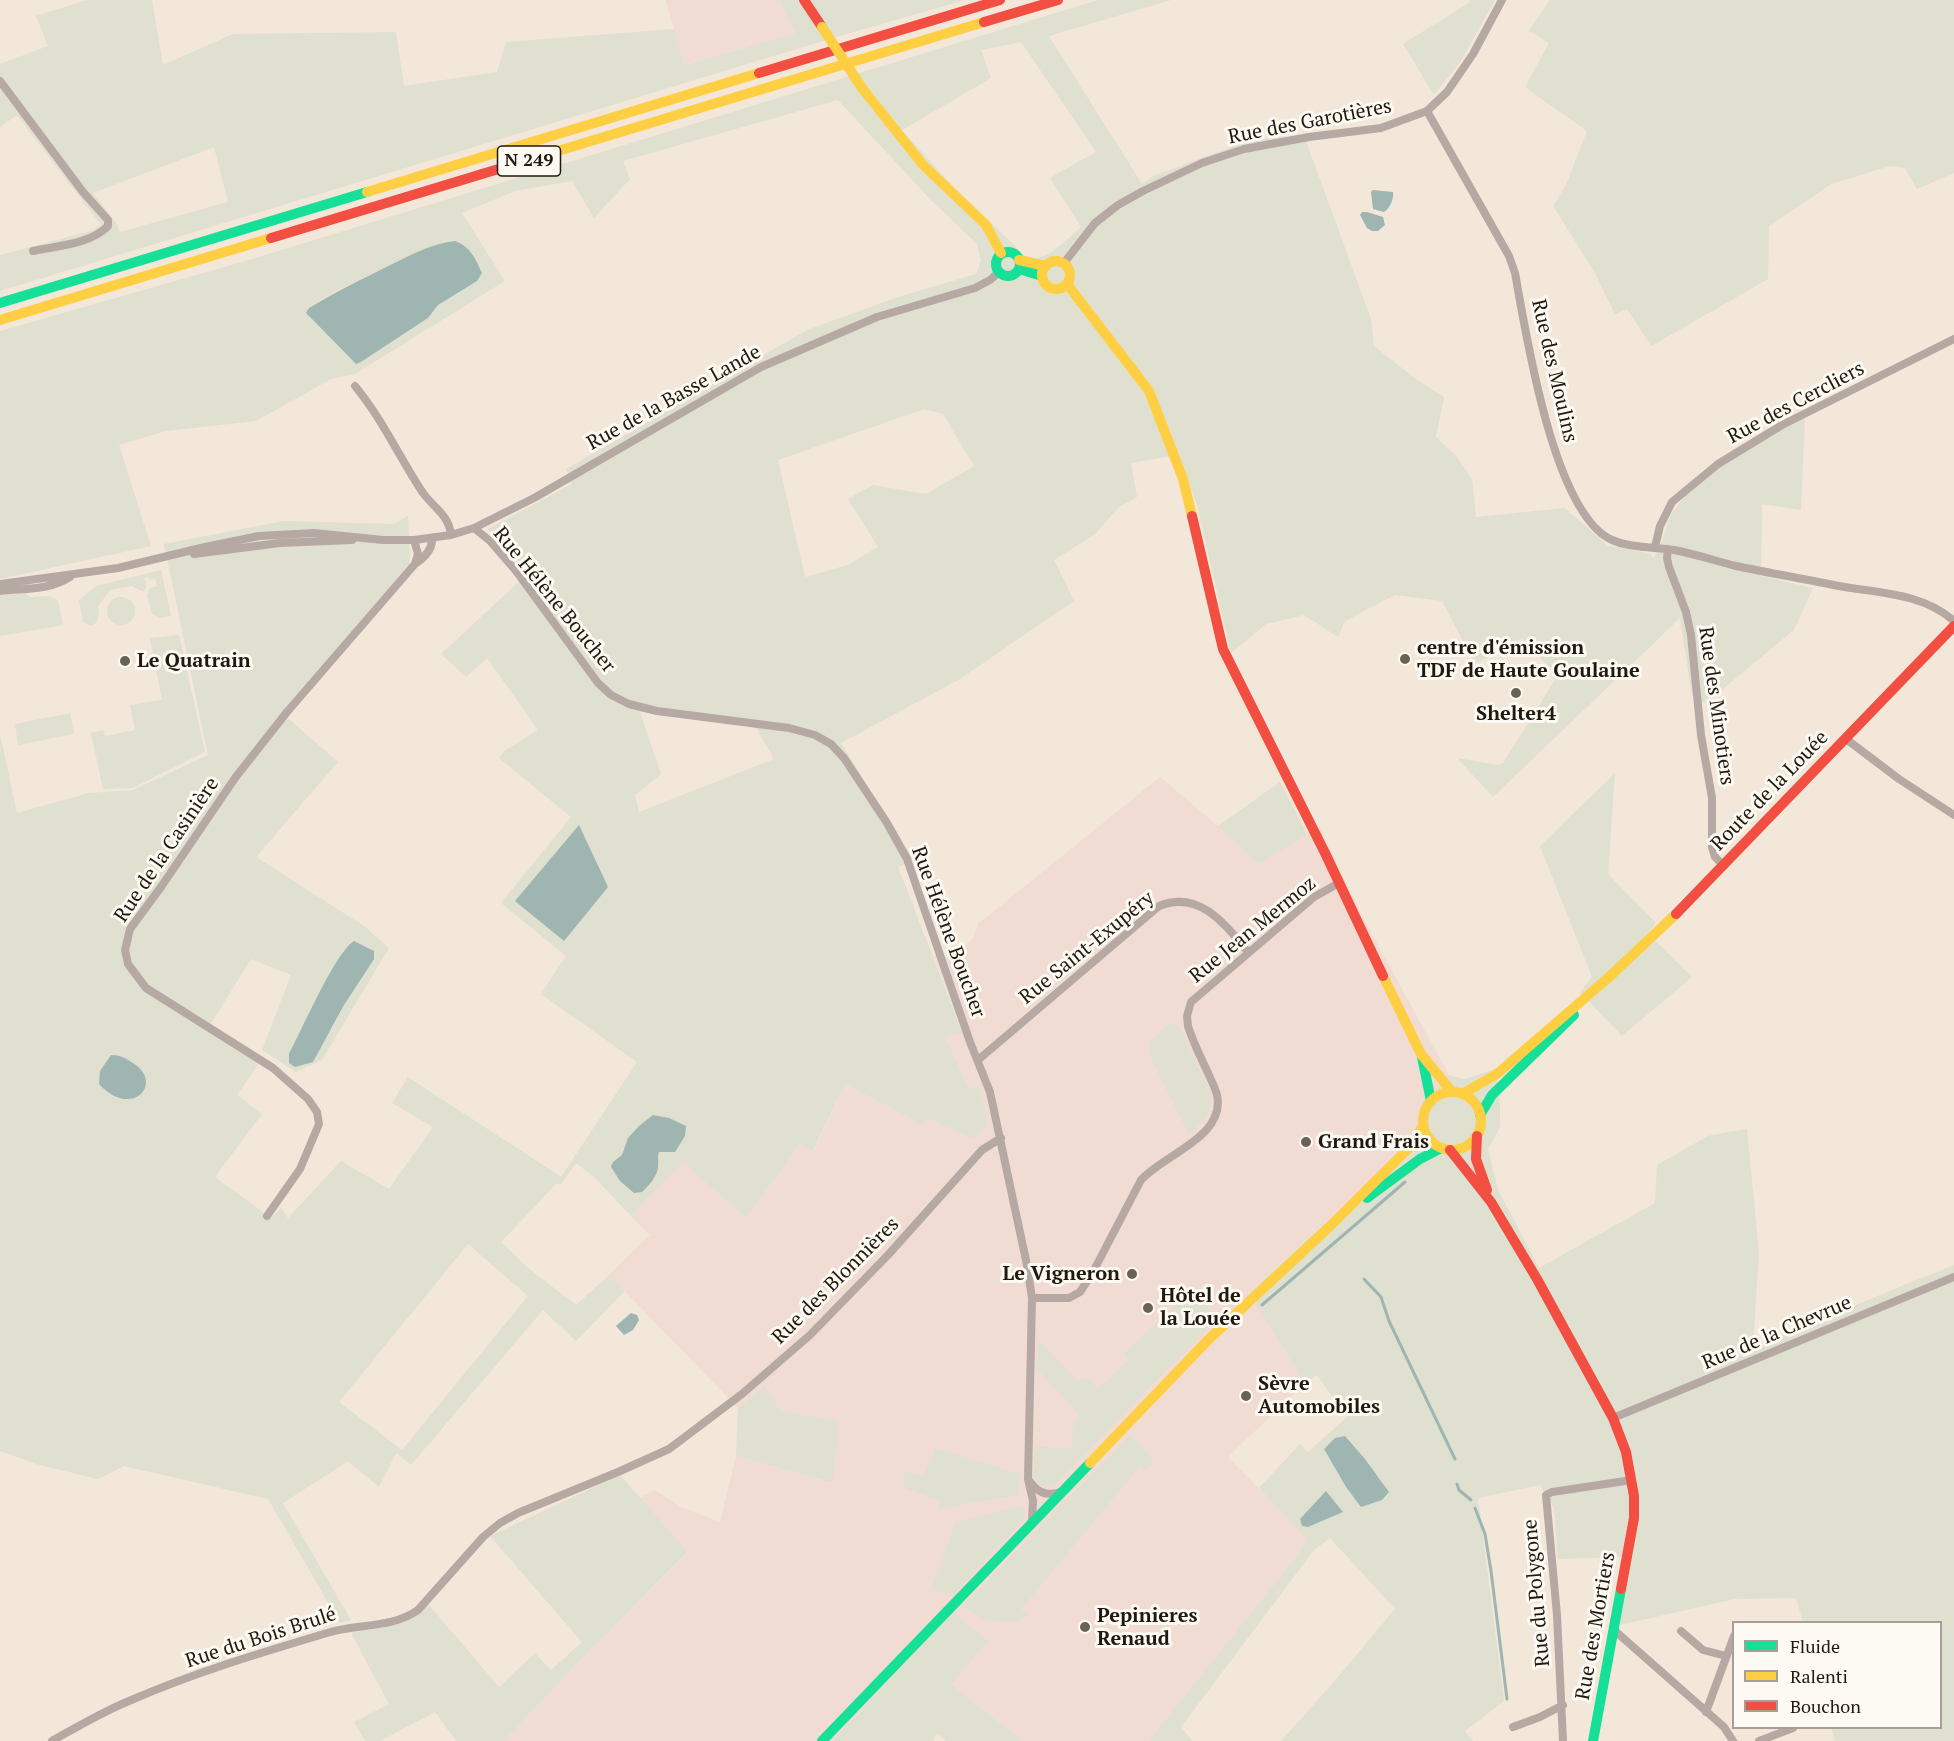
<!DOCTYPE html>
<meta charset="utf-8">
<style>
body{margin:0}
#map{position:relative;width:1954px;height:1741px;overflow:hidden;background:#f2e7d8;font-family:"PT Serif",serif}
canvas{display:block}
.legend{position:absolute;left:1732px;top:1621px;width:210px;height:108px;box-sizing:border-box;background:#fdf9f3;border:2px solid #a59f98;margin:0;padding:8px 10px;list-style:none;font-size:18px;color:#20190f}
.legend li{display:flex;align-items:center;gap:12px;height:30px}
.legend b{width:30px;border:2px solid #a59f98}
</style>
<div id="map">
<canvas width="1954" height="1741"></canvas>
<ul class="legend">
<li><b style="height:8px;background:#16e098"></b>Fluide</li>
<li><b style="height:8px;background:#ffcf43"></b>Ralenti</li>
<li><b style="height:8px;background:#f24e42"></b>Bouchon</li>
</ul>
</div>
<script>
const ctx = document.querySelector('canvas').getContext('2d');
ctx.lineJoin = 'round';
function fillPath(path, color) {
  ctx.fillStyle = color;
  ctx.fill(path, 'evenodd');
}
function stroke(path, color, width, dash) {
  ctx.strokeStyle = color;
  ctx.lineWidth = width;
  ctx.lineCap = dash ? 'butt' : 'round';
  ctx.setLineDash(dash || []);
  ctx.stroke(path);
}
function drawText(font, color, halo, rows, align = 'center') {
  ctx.font = font + ' "PT Serif",serif';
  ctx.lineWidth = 6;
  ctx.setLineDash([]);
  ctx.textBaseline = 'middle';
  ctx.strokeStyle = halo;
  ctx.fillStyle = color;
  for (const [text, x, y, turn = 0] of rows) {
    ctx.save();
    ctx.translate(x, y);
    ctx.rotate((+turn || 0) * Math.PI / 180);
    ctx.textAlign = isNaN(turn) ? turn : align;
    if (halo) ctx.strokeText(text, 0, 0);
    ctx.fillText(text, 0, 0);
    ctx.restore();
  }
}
const commercial = new Path2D(`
 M 666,0 L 779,0 L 795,33 L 683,65 Z
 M 1160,777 L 1218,826 L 1258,864 L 1320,828 L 1360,912 L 1449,1075 L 1422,1105 L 1415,1140 L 1249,1292 L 1305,1383 L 1228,1457 L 1307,1538 L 1300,1552 L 1148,1741 L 1023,1741 L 957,1689 L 952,1682 L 953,1614 L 832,1741 L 504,1741 L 591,1649 L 688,1553 L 640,1498 L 655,1490 L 681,1507 L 720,1522 L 736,1456 L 832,1483 L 839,1421 L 781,1411 L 764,1385 L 738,1408 L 609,1275 L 650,1235 L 631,1216 L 683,1161 L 746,1218 L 800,1144 L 814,1151 L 845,1084 L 923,1125 L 927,1118 L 969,1089 L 945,1037 L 962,1031 L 934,956 L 941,954 L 948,960 L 974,938 L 978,924 Z`);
const green = new Path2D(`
 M 87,0 L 152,0 L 163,65 L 233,34 L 396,32 L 404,86 L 497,72 L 506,42 L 674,29 L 684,65 L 795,33 L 779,0 L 965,0 L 836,37 L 0,291 L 0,255 L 91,231 L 101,225 L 17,115 L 0,127 L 0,64 L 48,46 L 36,16 ZM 214,147 L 228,202 L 120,232 L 116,223 L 93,193 Z
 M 1098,0 L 1171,0 L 1049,36 L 1142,184 L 1153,176 L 1250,140 L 1307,135 L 1307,144 L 1371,319 L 1374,346 L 1417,380 L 1444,397 L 1436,437 L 1457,457 L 1472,479 L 1476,517 L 1565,508 L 1608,546 L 1648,553 L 1654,558 L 1662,542 L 1670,516 L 1688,492 L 1729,460 L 1805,416 L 1801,510 L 1762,504 L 1761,576 L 1813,588 L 1794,630 L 1706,703 L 1692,695 L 1680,618 L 1493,797 L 1457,758 L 1498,765 L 1503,763 L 1555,680 L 1554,673 L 1522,638 L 1475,664 L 1442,601 L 1395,595 L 1345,621 L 1338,637 L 1304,615 L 1266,624 L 1231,653 L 1197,505 L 1178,455 L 1131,463 L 1137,497 L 1119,507 L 1095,534 L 1054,560 L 1074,601 L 960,679 L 841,743 L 914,860 L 898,867 L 962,1032 L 945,1037 L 969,1089 L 979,1086 L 988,1125 L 974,1139 L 927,1118 L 923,1125 L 845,1084 L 813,1151 L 800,1144 L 746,1218 L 683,1162 L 631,1216 L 594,1177 L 576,1163 L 561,1184 L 556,1184 L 501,1242 L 528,1268 L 576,1305 L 609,1275 L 625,1291 L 576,1341 L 543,1310 L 411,1465 L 396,1453 L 379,1487 L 348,1461 L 283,1503 L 351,1620 L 340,1623 L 268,1499 L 124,1466 L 98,1479 L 36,1464 L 0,1451 L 0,734 L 17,813 L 89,793 L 133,790 L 208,755 L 164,544 L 284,521 L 394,524 L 408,516 L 410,564 L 282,713 L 338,762 L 256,857 L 364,926 L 389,948 L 322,1060 L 296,1072 L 262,1050 L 291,975 L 251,959 L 207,1030 L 259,1063 L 237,1095 L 262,1114 L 215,1177 L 271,1218 L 281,1208 L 288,1218 L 341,1161 L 389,1189 L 433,1127 L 392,1103 L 408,1077 L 561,1177 L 637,1062 L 541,994 L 566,956 L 501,903 L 571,817 L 499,758 L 504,751 L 538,730 L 487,658 L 466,677 L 441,654 L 525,576 L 488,529 L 572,484 L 566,469 L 807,330 L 898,297 L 976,274 L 981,261 L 977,244 L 929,198 L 838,100 L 623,161 L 630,179 L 594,218 L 572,181 L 515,191 L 462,213 L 505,281 L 355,374 L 331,379 L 256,421 L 166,431 L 119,445 L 151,546 L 0,579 L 0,331 L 249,260 ZM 1021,42 L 1096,152 L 1050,178 L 1081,227 C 1066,240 1048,262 1027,258 L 944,177 L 902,130 L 991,78 L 981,50 ZM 408,256 L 453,295 L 438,305 L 428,318 L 368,358 L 356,364 L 309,317 L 308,308 L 338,290 ZM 924,409 L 943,414 L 974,466 L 926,494 L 873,485 L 848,499 L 878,547 L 848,565 L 805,577 L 778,460 ZM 640,712 L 755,726 L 774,759 L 639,812 L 635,795 L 661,774 ZM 348,944 L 344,1005 L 331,1031 L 289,1054 L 335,965 ZM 468,1244 L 528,1296 L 402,1450 L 339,1402 Z
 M 1469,0 L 1495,0 L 1461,61 L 1434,95 L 1403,44 L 1470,2 Z
 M 1550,0 L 1954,0 L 1954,173 L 1917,189 L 1905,168 L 1890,166 L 1831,184 L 1769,226 L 1768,279 L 1651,346 L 1627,309 L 1615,314 L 1595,273 L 1553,206 L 1566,185 L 1587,131 L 1525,87 L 1549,43 L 1529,31 Z
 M 161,570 L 171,616 L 159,618 L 152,614 L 147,595 L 150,588 L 157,586 L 155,579 L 150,580 L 149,577 L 144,578 L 147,586 L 143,592 L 132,586 L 110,590 L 98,606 L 99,615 L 97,622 L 91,626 L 83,622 L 79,600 L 96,586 Z
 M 25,593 L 30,597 L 49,596 L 58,600 L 63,625 L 0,636 L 0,595 Z
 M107 611a14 14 0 1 1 28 0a14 14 0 1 1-28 0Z
 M 179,635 L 205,752 L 133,788 L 103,789 L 91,733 L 103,730 L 105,736 L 135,730 L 130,705 L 162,700 L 150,638 Z
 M 70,713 L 74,734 L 18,745 L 15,724 Z
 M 1615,773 L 1608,874 L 1656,923 L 1648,933 L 1692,977 L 1622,1036 L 1580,992 L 1592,977 L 1540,846 Z
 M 1280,782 L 1308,835 L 1258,864 L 1218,826 Z
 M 1170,1023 L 1178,1024 L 1211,1094 C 1212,1113 1204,1124 1188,1133 L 1153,1063 L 1149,1042 Z
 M 1496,1069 L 1500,1105 L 1500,1127 L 1488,1149 L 1498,1190 L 1539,1268 L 1655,1203 L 1657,1165 L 1708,1136 L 1747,1129 L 1759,1253 L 1753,1346 C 1821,1321 1887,1291 1954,1265 L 1954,1741 L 1835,1741 L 1831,1728 L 1940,1728 L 1940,1622 L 1803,1622 L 1796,1598 L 1735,1599 L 1611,1627 L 1622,1557 L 1558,1559 L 1554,1508 L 1540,1485 L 1478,1498 L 1504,1701 L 1465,1731 L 1473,1741 L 1281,1741 L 1338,1677 L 1395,1609 L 1330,1538 L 1314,1550 L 1181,1727 L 1192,1741 L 1148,1741 L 1300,1552 L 1307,1539 L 1259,1488 L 1300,1444 L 1308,1452 L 1347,1417 L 1317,1375 L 1305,1383 L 1249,1293 L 1415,1140 L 1422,1105 L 1449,1075 L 1465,1079 ZM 1345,1436 L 1365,1459 L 1389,1492 L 1382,1500 L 1361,1506 L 1346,1487 L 1324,1449 Z
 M 1196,1285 L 1216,1319 L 1052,1488 L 1041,1485 L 1033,1476 L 1035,1447 L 1072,1448 L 1073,1421 L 1080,1415 L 1037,1369 L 1039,1341 L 1079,1382 L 1085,1377 L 1098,1389 L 1129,1359 L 1124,1354 Z
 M 764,1385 L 781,1411 L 839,1421 L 833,1483 L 736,1456 L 738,1408 Z
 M 1130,1435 L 1149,1454 L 1153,1462 L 1146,1471 L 1139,1467 L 1021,1609 L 1028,1616 C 1008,1628 980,1621 963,1606 Z
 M 935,1448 L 1020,1474 L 1017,1495 L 939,1509 L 940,1501 L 905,1488 L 904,1480 L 905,1471 L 924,1476 Z
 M 620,1475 L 688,1552 L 591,1649 L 504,1741 L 456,1741 L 435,1712 L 380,1741 L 365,1741 L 354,1722 L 389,1704 L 351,1633 C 379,1628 408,1627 429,1605 L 499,1687 L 535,1653 L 551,1670 L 582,1642 L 490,1536 Z
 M 1020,1506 L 1027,1511 L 1022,1521 L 952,1595 L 932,1589 L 955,1523 Z
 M 953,1613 L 988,1641 L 952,1683 L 957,1689 L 1023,1741 L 947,1741 L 937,1733 L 933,1741 L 832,1741 Z`);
const water = new Path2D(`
 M 1373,190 L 1393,192 C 1394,199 1390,208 1384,212 L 1373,209 L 1371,192 Z
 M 1362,212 L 1367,212 L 1383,217 L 1385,225 L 1378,231 L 1372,231 L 1367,228 L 1360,215 Z
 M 455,241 C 471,247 475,258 482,273 L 477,281 L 438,305 L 428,318 L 361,362 L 356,364 L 306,313 L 309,308 C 335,292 362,279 390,265 C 411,255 433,243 455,241 Z
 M 579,825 L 608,887 L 564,941 L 515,901 Z
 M 354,941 L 374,951 L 374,959 L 344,1005 L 313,1062 L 295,1067 L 289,1063 L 289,1054 C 301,1032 336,951 354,941 Z
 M 111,1055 C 121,1055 125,1058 133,1063 C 165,1083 132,1120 99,1084 L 100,1071 Z
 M 653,1115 L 669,1118 L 686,1126 L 685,1136 L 675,1152 L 659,1152 C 657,1157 659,1161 658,1167 C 658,1175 648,1187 642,1192 L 634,1193 L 620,1181 L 611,1167 L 613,1162 L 622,1155 L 628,1138 L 639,1126 Z
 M 631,1313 L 637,1315 L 639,1320 L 633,1330 L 624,1335 L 616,1326 Z
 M 1345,1436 L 1365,1459 L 1389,1492 L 1382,1500 L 1361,1507 L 1346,1487 L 1324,1449 L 1335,1438 Z
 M 1326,1491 L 1343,1512 L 1308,1527 L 1302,1526 L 1300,1519 Z`);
const stream = new Path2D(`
 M 1364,1279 L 1381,1297 L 1389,1321 L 1455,1459
 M 1262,1305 L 1405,1182
 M 1457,1484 L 1459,1490 L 1471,1500
 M 1475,1508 L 1485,1534 L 1491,1571 L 1507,1699`);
const street = new Path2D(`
 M 0,81 L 83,192 L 108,220 L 108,226 C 91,244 57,246 33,251
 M 1427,111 L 1509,256 L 1515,273 C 1526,333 1553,513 1612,540 C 1630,548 1655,547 1674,550 C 1695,554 1716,561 1736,566 C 1770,573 1804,579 1839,586 C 1878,593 1923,593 1954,621
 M 1064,263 L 1095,223 L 1118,205 L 1143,191 L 1202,163 L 1244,149 L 1309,137 L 1381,128 L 1427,111 L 1447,92 L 1473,54 L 1502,0
 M 355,386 C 383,420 399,457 423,493 C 434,508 449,515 451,535
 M 474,528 L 490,541 L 516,571 L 598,683 L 611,695 L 629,704 L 657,711 L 789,728 L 815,735 L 831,744 L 844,758 L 887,823 L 907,859 L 970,1042 L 990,1092 L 1027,1265 L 1032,1298 L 1028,1479
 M 414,540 L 418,554 L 415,564
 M 1655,547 L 1660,526 L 1672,502 L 1718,464 L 1782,425 L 1954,339
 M 1668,549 L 1667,558 L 1669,567 L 1686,612 L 1691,635 L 1701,735 L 1712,798 L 1712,847 L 1715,857 L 1724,866
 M 194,554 L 280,543 L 352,540
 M 0,584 L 118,568 L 205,547 L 259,536 L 314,533 L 383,540 L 414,540 L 451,535 L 474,528 L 534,498 L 761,367 L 877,317 L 975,288 L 990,280 L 998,273
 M 0,591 C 26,588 47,591 70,577
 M 1846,739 L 1899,779 L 1954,815
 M 978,1060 L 1159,906 C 1199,890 1224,923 1248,952
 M 267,1216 L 300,1169 L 319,1124 L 317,1112 L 308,1099 L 273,1068 L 146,988 L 128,964 L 125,950 L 130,929 L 161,887 L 235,778 L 287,712 L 415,564 C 424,558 433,550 432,538
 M 1032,1298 L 1069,1298 L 1080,1292 L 1093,1272 L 1141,1180 C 1164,1154 1226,1137 1217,1095 C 1215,1087 1211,1080 1208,1073 C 1201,1058 1193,1042 1188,1026 L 1187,1016 L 1191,1002 L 1314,897 L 1339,883
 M 1613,1418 L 1954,1277
 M 1032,1521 L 1033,1501 L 1028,1479 C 1037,1492 1045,1497 1061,1492
 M 1614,1630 L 1724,1727 L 1733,1741
 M 1681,1631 L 1703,1650 L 1726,1656
 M 1706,1712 L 1734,1636
 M 1513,1727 L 1540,1717 L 1563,1705
 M 52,1741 C 77,1727 102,1712 129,1701 C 193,1673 260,1653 327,1633 C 358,1623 391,1629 418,1610 L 483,1537 L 500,1523 L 518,1513 L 618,1472 L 669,1449 L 742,1394 L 810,1335 L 888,1255 L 982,1150 L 1001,1138
 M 1563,1741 L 1557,1615 L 1546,1495 L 1552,1492 L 1632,1480
 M 1759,1741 L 1793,1728`);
const fast = new Path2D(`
 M996 264a12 12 0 1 1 24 0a12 12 0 1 1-24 0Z
 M 1019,269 L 1042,276
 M 0,303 L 367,192
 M 1422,1057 L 1431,1101
 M 1480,1115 L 1492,1095 L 1574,1015
 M 1367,1198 L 1420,1159 L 1441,1148
 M 822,1741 L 1090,1463
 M 1593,1741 L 1621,1589`);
const slow = new Path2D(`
 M 862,88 L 923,165 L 986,225 L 1001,253
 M 538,157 L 984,22
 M 367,192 L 759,73
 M 1019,260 L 1046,266
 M1042 275a14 14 0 1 1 28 0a14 14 0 1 1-28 0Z
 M 1067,284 L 1149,391 L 1183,479 L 1192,516
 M 0,320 L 271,238
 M 1383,976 L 1421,1054 L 1452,1092
 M1423 1121a29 29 0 1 1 58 0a29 29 0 1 1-58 0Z
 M 1462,1094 L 1497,1074 L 1608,978 L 1676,914
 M 1090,1463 L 1209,1339 L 1328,1228 L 1414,1143 L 1423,1125`);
const jam = new Path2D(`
 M 804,0 L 822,27
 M 984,22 L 1058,0
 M 759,73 L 1000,0
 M 271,238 L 538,157
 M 1192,516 L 1223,649 L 1326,855 L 1383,976
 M 1676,914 L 1954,626
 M 1477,1136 L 1476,1159 L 1487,1190
 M 1450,1150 L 1491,1202 L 1537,1279 L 1613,1418 L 1626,1452 L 1634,1496 L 1634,1518 L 1621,1589`);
const slowBridge = new Path2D(`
 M 822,27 L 862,88`);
const markers = [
 [1405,659,6,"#6a6155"],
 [125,661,6,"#6a6155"],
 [1516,693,6,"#6a6155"],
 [1306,1142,6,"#6a6155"],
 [1132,1274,6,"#6a6155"],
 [1148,1308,6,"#6a6155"],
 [1246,1396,6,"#6a6155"],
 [1085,1627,6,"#6a6155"]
];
const shields = [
 [529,161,63]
];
const shieldNames = [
 ["N 249",529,161]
];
const streetNames = [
 ["Rue des Garotières",1310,122,-11],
 ["Rue des Moulins",1554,371,77],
 ["Rue de la Basse Lande",674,398,-29],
 ["Rue des Cercliers",1796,403,-28],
 ["Rue Hélène Boucher",554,600,51],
 ["Rue des Minotiers",1716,706,82],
 ["Route de la Louée",1770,791,-46],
 ["Rue de la Casinière",167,850,-56],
 ["Rue Jean Mermoz",1253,930,-39],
 ["Rue Hélène Boucher",948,932,70],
 ["Rue Saint-Exupéry",1087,948,-39],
 ["Rue des Blonnières",836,1281,-45],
 ["Rue de la Chevrue",1777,1333,-23],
 ["Rue du Polygone",1537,1593,-95],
 ["Rue des Mortiers",1596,1626,-80],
 ["Rue du Bois Brulé",261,1638,-18]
];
const poiNames = [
 ["centre d'émission",1417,648],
 ["TDF de Haute Goulaine",1417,671],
 ["Le Quatrain",137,661],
 ["Shelter4",1516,714,"center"],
 ["Grand Frais",1318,1142],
 ["Le Vigneron",1120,1274,"right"],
 ["Hôtel de",1160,1296],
 ["la Louée",1160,1319],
 ["Sèvre",1258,1384],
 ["Automobiles",1258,1407],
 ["Pepinieres",1097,1616],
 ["Renaud",1097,1639]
];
fillPath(commercial, '#f0dcd3');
fillPath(green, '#dfe0d0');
fillPath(water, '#9eb5b2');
stroke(stream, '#9eb5b2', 3);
stroke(street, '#b6a9a4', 8);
stroke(fast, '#16e098', 10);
stroke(slow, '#ffcf43', 10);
stroke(jam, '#f24e42', 10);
stroke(slowBridge, '#ffcf43', 10);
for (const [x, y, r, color] of markers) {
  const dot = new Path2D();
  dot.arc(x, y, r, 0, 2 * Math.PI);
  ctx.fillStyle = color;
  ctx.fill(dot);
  stroke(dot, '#fdf9f3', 2);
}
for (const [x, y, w] of shields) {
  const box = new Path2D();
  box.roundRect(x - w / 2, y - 15, w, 30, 4.5);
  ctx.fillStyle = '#fdf9f3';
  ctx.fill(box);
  stroke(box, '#20190f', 1.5);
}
drawText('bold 18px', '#20190f', null, shieldNames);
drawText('20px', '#20190f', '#fdf9f3', streetNames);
drawText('bold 20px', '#20190f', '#fdf9f3', poiNames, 'left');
</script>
